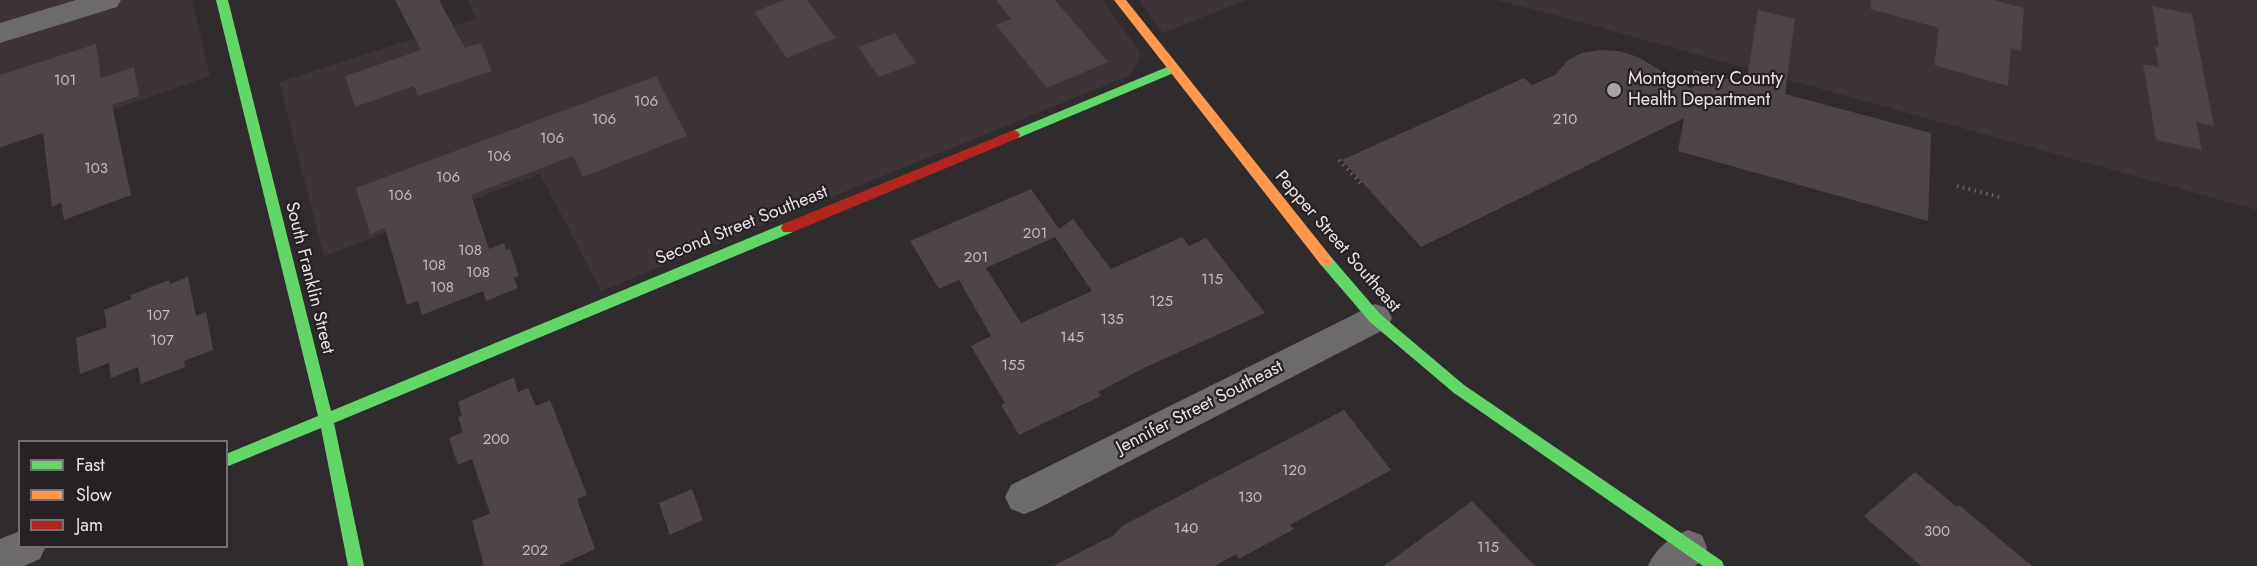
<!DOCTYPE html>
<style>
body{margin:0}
#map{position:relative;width:2257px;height:566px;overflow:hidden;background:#302c2e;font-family:Jost,sans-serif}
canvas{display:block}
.legend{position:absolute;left:18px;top:440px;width:210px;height:108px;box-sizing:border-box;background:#272124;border:2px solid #746f72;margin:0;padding:8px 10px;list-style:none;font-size:18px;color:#e8e4e6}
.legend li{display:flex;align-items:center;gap:12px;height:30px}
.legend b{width:30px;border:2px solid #746f72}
</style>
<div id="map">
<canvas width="2257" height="566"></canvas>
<ul class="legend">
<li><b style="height:8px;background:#63d668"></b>Fast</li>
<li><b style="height:8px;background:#ff974d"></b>Slow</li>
<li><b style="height:8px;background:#b3261e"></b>Jam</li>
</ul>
</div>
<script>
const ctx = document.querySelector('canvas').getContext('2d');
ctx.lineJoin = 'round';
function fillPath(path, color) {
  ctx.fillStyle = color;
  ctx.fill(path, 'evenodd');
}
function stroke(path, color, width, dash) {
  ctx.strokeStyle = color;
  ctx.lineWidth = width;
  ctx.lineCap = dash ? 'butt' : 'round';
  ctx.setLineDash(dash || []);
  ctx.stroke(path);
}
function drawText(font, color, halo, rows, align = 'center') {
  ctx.font = font + ' Jost,sans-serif';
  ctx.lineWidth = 4.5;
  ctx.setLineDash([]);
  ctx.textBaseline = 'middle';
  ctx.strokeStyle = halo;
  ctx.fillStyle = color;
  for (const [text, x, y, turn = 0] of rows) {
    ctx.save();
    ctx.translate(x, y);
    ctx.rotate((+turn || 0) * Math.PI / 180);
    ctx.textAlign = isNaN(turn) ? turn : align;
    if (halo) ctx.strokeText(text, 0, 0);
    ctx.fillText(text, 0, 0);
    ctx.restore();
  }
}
const built = new Path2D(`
 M 0,0 L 192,0 L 210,76 L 0,148 Z
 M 468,0 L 1102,0 L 1140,52 L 1139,61 L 1128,76 L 601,291 L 540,174 L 324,256 L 279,82 L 476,19 Z
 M 1139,0 L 1246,0 L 1163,33 Z
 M 1497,0 L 2257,0 L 2257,210 L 1555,15 Z`);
const building = new Path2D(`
 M 395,0 L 439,0 L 465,48 L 481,43 L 492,71 L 418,96 L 414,86 L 355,107 L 345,76 L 421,50 Z
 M 784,0 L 807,0 L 836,38 L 787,58 L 754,12 Z
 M 996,0 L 1055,0 L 1108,62 L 1047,88 L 996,25 L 1011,19 Z
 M 1871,0 L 1994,0 L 2024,8 L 2021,51 L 2011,48 L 2008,86 L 1934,65 L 1939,28 L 1870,9 Z
 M 2152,6 L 2192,14 L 2214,126 L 2196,122 L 2202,150 L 2156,140 L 2143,64 L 2159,67 L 2155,46 L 2159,47 Z
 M 1758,10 L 1795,19 L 1785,94 L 1931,133 L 1928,221 L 1678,151 L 1684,118 L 1421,247 L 1342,160 L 1524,78 L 1532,85 L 1555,75 L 1568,60 L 1582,53 L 1600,50 L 1619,51 L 1638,57 L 1692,89 L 1694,70 L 1746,84 Z
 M 895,33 L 916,63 L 879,77 L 858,47 Z
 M 96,44 L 101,78 L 134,67 L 139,96 L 112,105 L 131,195 L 64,220 L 61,203 L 52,207 L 43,133 L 0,147 L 0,75 Z
 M 656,76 L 687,136 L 583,177 L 573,156 L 471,195 L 489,249 L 504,243 L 506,250 L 510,249 L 519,276 L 514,278 L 518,288 L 486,301 L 483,291 L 422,315 L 418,301 L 407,305 L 385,228 L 370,234 L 356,188 Z
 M 1031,189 L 1059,229 L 1073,219 L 1111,269 L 1182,237 L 1189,246 L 1206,238 L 1265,313 L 1144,368 L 1098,392 L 1101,396 L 1019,435 L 1001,405 L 1005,403 L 971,346 L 991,336 L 959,280 L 939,289 L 910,241 ZM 1055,237 L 1092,291 L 1021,323 L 986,268 Z
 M 188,277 L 196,316 L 206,312 L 213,350 L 184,361 L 185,367 L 141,384 L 138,367 L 111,378 L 109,363 L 80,374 L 76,338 L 107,327 L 104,310 L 131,299 L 131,295 L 169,280 L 170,284 Z
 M 514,377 L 518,392 L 528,388 L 536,406 L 550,400 L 587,495 L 577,499 L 595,549 L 558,566 L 484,566 L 472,521 L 490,513 L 472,459 L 458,465 L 449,438 L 463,432 L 458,417 L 462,416 L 458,402 Z
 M 1344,410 L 1391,470 L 1290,525 L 1294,529 L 1239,559 L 1236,554 L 1215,566 L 1053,566 L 1114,535 L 1122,526 Z
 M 1915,472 L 1957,507 L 1959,505 L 2032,566 L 1921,566 L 1864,516 Z
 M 692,489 L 703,520 L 670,535 L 659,503 Z
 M 1472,501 L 1535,566 L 1384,566 Z`);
const path = new Path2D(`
 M 1339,160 L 1362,185
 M 1957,186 L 2003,198`);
const street = new Path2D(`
 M 76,0 L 121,0 L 117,7 L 0,43 L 0,23 Z
 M 1375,304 L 1387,308 L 1392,318 L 1387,328 L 1037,509 L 1024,514 L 1011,509 L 1005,497 L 1011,485 Z
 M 1688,530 L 1702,535 L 1707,548 L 1702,561 L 1695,566 L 1648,566 C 1656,548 1670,537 1688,530 Z
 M 20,531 L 20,546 L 46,546 L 40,559 L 24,566 L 0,566 L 0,539 Z`);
const fast = new Path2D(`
 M 216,0 L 228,0 L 331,411 L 783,224 L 793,224 L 795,228 L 793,232 L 334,423 L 364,566 L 348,566 L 321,428 L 226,467 L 226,454 L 318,416 Z
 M 1172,65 L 1176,66 L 1178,69 L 1176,72 L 1018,138 L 1010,138 L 1008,135 L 1010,132 Z
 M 1326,256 L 1331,257 L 1380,314 L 1464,385 L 1722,561 L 1724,566 L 1703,566 L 1454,393 L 1370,322 L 1321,265 L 1319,261 L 1321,257 Z`);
const slow = new Path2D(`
 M 1114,0 L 1126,0 L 1331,257 L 1333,261 L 1331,265 L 1321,265 Z`);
const jam = new Path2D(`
 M 1014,130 L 1018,132 L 1020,135 L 1018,138 L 793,232 L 783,232 L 781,228 L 783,224 Z`);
const markers = [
 [1614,90,8,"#a8a4a6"]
];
const numberNames = [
 ["101",65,81],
 ["106",646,102],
 ["106",604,120],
 ["210",1565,120],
 ["106",552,139],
 ["106",499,157],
 ["103",96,169],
 ["106",448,178],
 ["106",400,196],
 ["201",1035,234],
 ["108",470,251],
 ["201",976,258],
 ["108",434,266],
 ["108",478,273],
 ["115",1212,280],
 ["108",442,288],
 ["125",1161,302],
 ["107",158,316],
 ["135",1112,320],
 ["145",1072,338],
 ["107",162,341],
 ["155",1013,366],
 ["200",496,440],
 ["120",1294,471],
 ["130",1250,498],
 ["140",1186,529],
 ["300",1937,532],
 ["115",1488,548],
 ["202",535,551]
];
const poiNames = [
 ["Montgomery County",1628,80],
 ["Health Department",1628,101]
];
const streetNames = [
 ["Second Street Southeast",742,226,-22],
 ["Pepper Street Southeast",1337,242,49],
 ["South Franklin Street",309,278,76],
 ["Jennifer Street Southeast",1200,408,-27]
];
fillPath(built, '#3d3338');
fillPath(building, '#4f4446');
stroke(path, '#666364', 4, [1.5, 4.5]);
fillPath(street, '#6d6a6b');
fillPath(fast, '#63d668');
fillPath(slow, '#ff974d');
fillPath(jam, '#b3261e');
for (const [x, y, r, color] of markers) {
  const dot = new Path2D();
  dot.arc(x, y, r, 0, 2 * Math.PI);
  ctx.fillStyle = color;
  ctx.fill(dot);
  stroke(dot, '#272124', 2);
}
drawText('15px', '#c2bcbe', null, numberNames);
drawText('18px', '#e8e4e6', '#272124', poiNames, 'left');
drawText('18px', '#e8e4e6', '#272124', streetNames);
</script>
